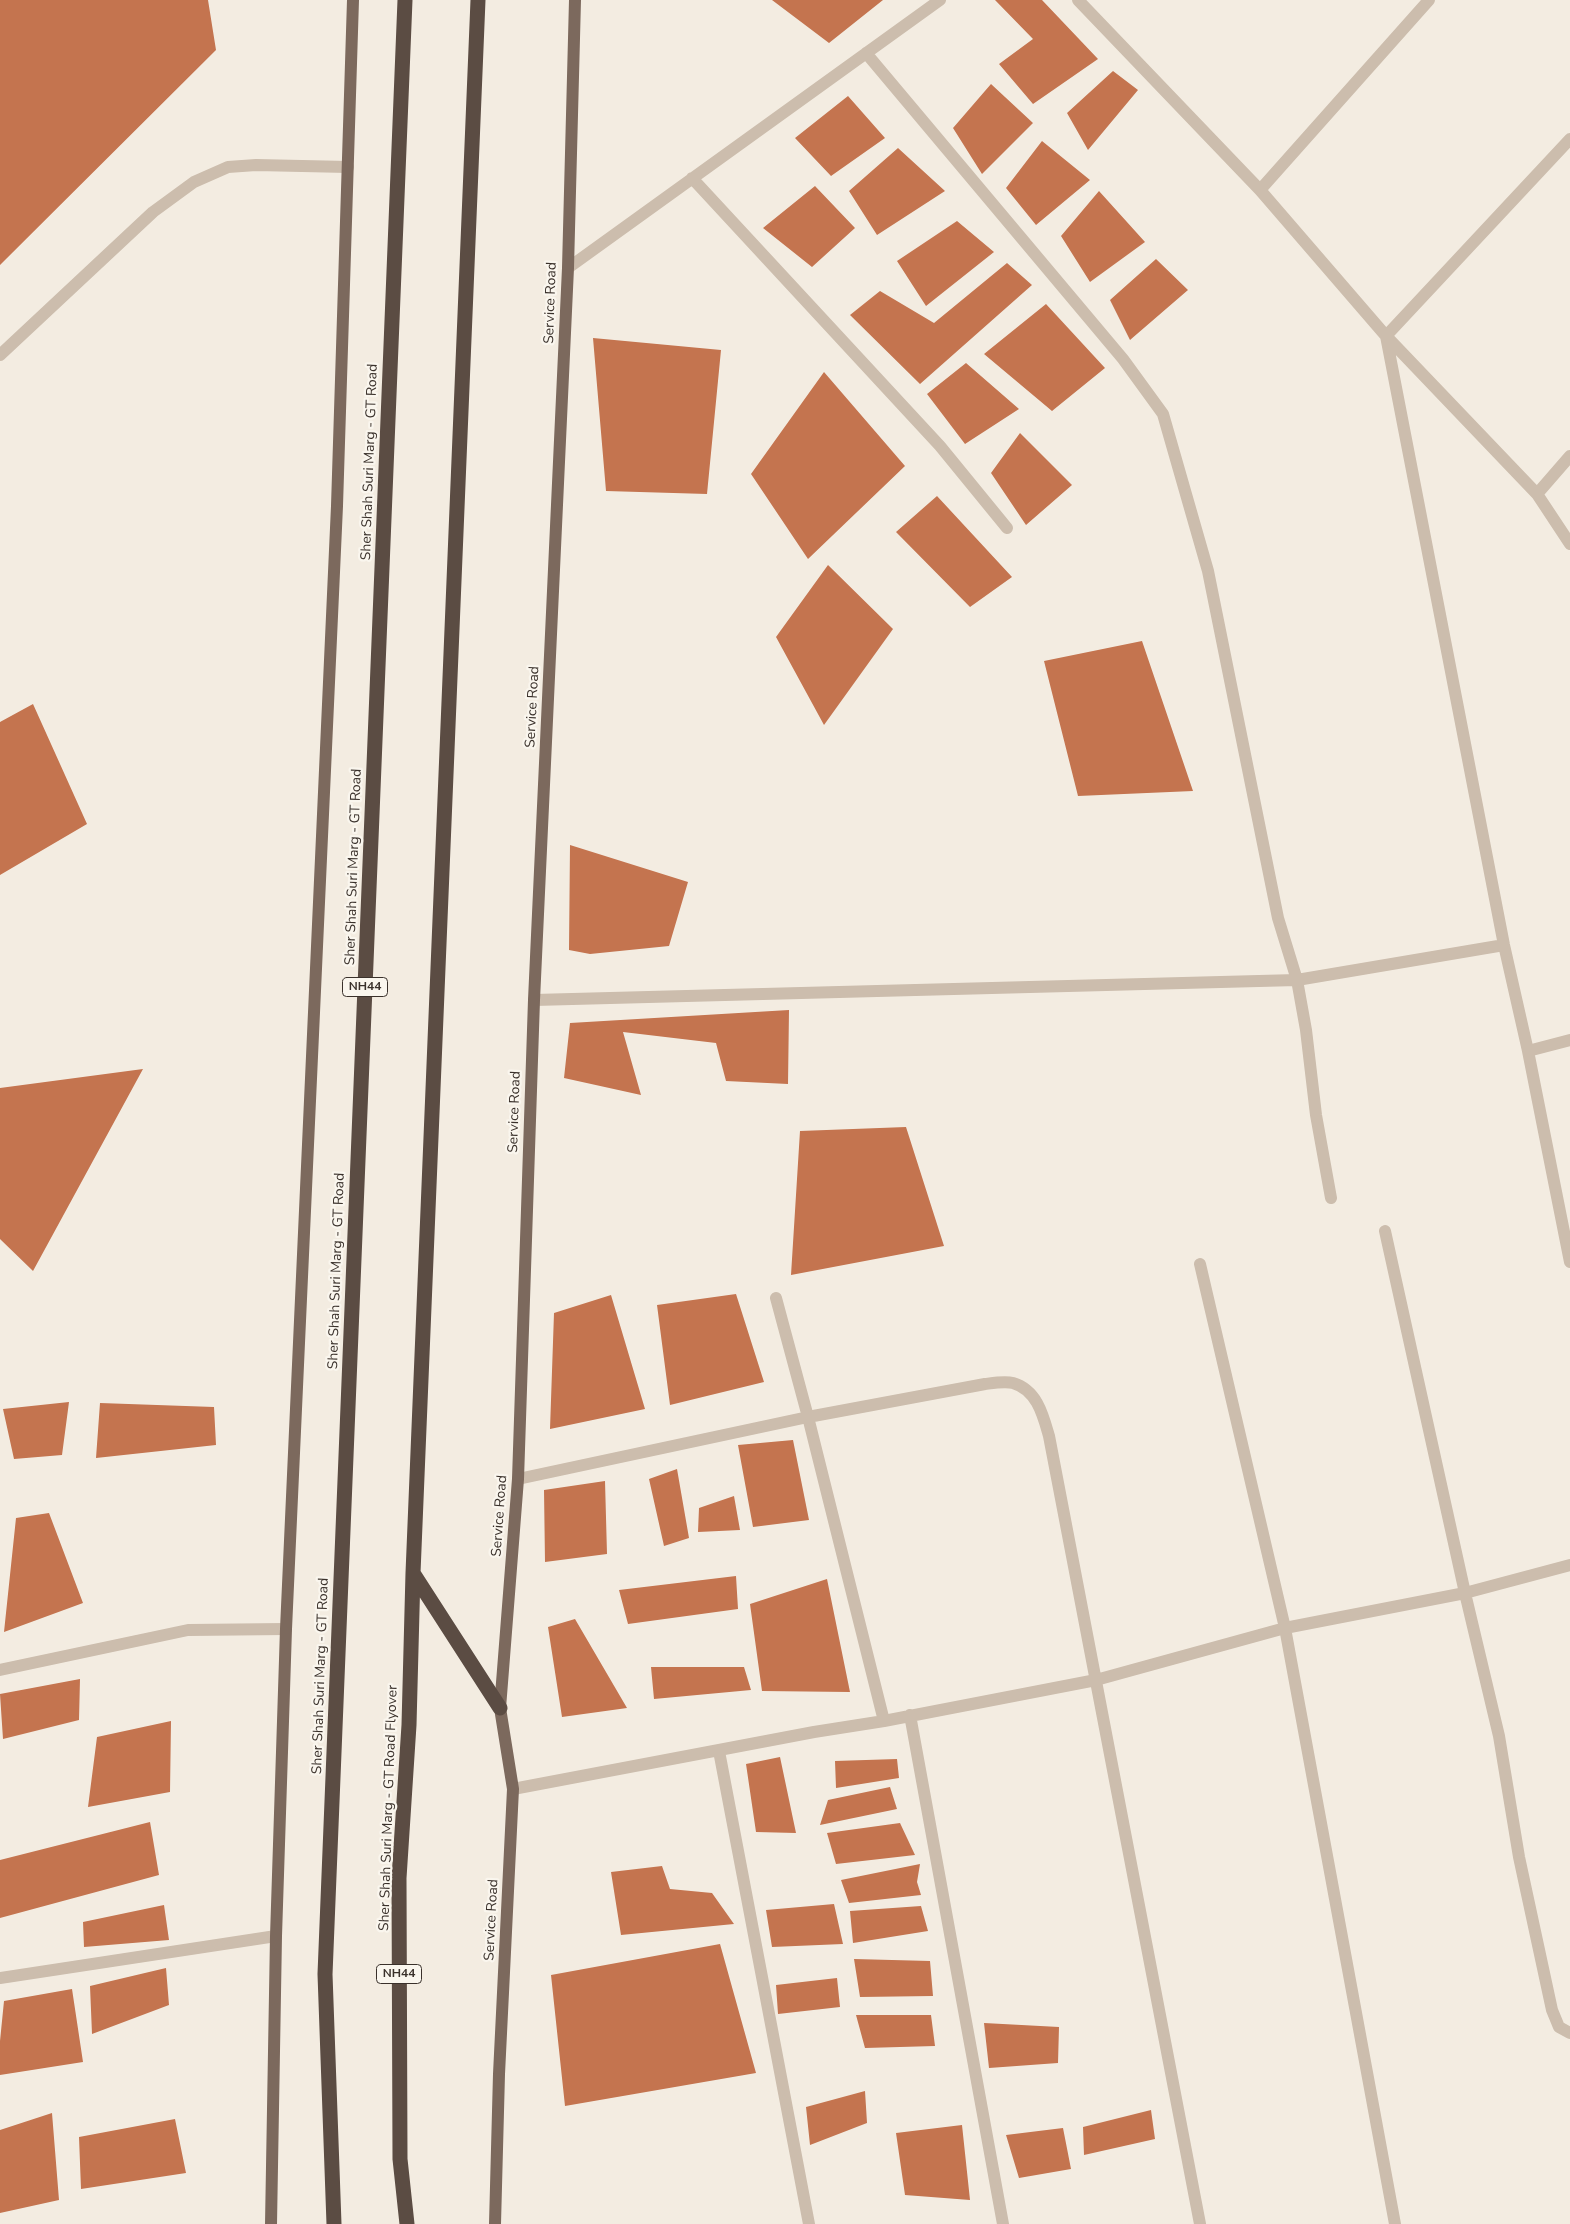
<!DOCTYPE html>
<style>
body{margin:0}
canvas{display:block;background:#f3ece1}
</style>
<canvas width="1570" height="2224"></canvas>
<script>
const ctx = document.querySelector('canvas').getContext('2d');
ctx.lineJoin = 'round';
function fillPath(path, color) {
  ctx.fillStyle = color;
  ctx.fill(path, 'evenodd');
}
function stroke(path, color, width, dash) {
  ctx.strokeStyle = color;
  ctx.lineWidth = width;
  ctx.lineCap = dash ? 'butt' : 'round';
  ctx.setLineDash(dash || []);
  ctx.stroke(path);
}
function drawText(font, color, halo, rows, align = 'center') {
  ctx.font = font + ' "Nunito Sans",sans-serif';
  ctx.lineWidth = 4.5;
  ctx.setLineDash([]);
  ctx.textBaseline = 'middle';
  ctx.strokeStyle = halo;
  ctx.fillStyle = color;
  for (const [text, x, y, turn = 0] of rows) {
    ctx.save();
    ctx.translate(x, y);
    ctx.rotate((+turn || 0) * Math.PI / 180);
    ctx.textAlign = isNaN(turn) ? turn : align;
    if (halo) ctx.strokeText(text, 0, 0);
    ctx.fillText(text, 0, 0);
    ctx.restore();
  }
}
const building = new Path2D(`
 M 0,0 L 208,0 L 216,50 L 0,265 Z
 M 772,0 L 883,0 L 829,43 Z
 M 995,0 L 1042,0 L 1098,59 L 1033,104 L 999,64 L 1033,39 Z
 M 1113,71 L 1138,90 L 1088,150 L 1067,113 Z
 M 991,84 L 1033,123 L 982,174 L 953,128 Z
 M 848,96 L 885,138 L 831,176 L 795,138 Z
 M 1042,141 L 1090,180 L 1036,225 L 1006,188 Z
 M 898,148 L 945,191 L 877,235 L 849,191 Z
 M 815,186 L 855,228 L 812,267 L 763,228 Z
 M 1099,191 L 1145,242 L 1090,282 L 1061,236 Z
 M 957,221 L 994,252 L 926,306 L 897,261 Z
 M 1156,259 L 1188,290 L 1130,340 L 1110,300 Z
 M 1007,263 L 1032,285 L 920,384 L 850,315 L 880,291 L 934,323 Z
 M 1046,304 L 1105,368 L 1052,411 L 984,354 Z
 M 593,338 L 721,350 L 707,494 L 606,491 Z
 M 966,363 L 1019,409 L 965,444 L 927,394 Z
 M 824,372 L 905,466 L 808,559 L 751,474 Z
 M 1020,433 L 1072,485 L 1026,525 L 991,473 Z
 M 937,496 L 1012,577 L 970,607 L 896,532 Z
 M 828,565 L 893,629 L 824,725 L 776,637 Z
 M 1142,641 L 1193,791 L 1078,796 L 1044,661 Z
 M 33,704 L 87,824 L 0,875 L 0,722 Z
 M 570,845 L 688,882 L 669,946 L 590,954 L 569,950 Z
 M 789,1010 L 788,1084 L 726,1081 L 716,1043 L 623,1032 L 641,1095 L 564,1078 L 570,1023 Z
 M 143,1069 L 33,1271 L 0,1239 L 0,1088 Z
 M 906,1127 L 944,1246 L 791,1275 L 800,1131 Z
 M 736,1294 L 764,1382 L 670,1405 L 657,1305 Z
 M 611,1295 L 645,1409 L 550,1429 L 554,1313 Z
 M 69,1402 L 62,1455 L 14,1459 L 3,1409 Z
 M 100,1403 L 214,1407 L 216,1445 L 96,1458 Z
 M 793,1440 L 809,1520 L 753,1527 L 738,1445 Z
 M 677,1469 L 689,1538 L 664,1546 L 649,1479 Z
 M 605,1481 L 607,1554 L 545,1562 L 544,1490 Z
 M 734,1496 L 740,1530 L 698,1532 L 699,1508 Z
 M 49,1513 L 83,1603 L 4,1632 L 16,1518 Z
 M 736,1576 L 738,1609 L 628,1624 L 619,1590 Z
 M 827,1579 L 850,1692 L 762,1691 L 750,1604 Z
 M 575,1619 L 627,1708 L 562,1717 L 548,1627 Z
 M 651,1667 L 744,1667 L 751,1690 L 654,1699 Z
 M 80,1679 L 79,1720 L 3,1739 L 0,1694 Z
 M 171,1721 L 170,1792 L 88,1807 L 97,1737 Z
 M 780,1757 L 796,1833 L 756,1832 L 746,1764 Z
 M 897,1759 L 899,1778 L 836,1788 L 835,1761 Z
 M 890,1787 L 897,1809 L 820,1825 L 828,1800 Z
 M 150,1822 L 159,1875 L 0,1918 L 0,1860 Z
 M 900,1823 L 915,1855 L 836,1864 L 827,1833 Z
 M 920,1864 L 917,1882 L 921,1895 L 849,1903 L 841,1880 Z
 M 662,1866 L 670,1889 L 712,1893 L 734,1924 L 621,1935 L 611,1872 Z
 M 834,1904 L 843,1944 L 772,1947 L 766,1910 Z
 M 164,1905 L 169,1940 L 84,1947 L 83,1922 Z
 M 921,1906 L 928,1931 L 853,1943 L 850,1911 Z
 M 720,1944 L 756,2073 L 565,2106 L 551,1975 Z
 M 854,1959 L 930,1961 L 933,1996 L 860,1997 Z
 M 166,1968 L 169,2005 L 92,2034 L 90,1986 Z
 M 837,1978 L 840,2007 L 778,2014 L 776,1985 Z
 M 72,1989 L 83,2062 L 0,2075 L 0,2041 L 4,2001 Z
 M 856,2015 L 931,2015 L 935,2046 L 865,2048 Z
 M 984,2023 L 1059,2027 L 1058,2063 L 989,2068 Z
 M 865,2091 L 867,2123 L 810,2145 L 806,2107 Z
 M 1151,2110 L 1155,2139 L 1084,2155 L 1083,2127 Z
 M 52,2113 L 59,2200 L 0,2213 L 0,2130 Z
 M 175,2119 L 186,2173 L 81,2189 L 79,2137 Z
 M 962,2125 L 970,2200 L 905,2195 L 896,2133 Z
 M 1063,2128 L 1071,2169 L 1019,2178 L 1006,2135 Z`);
const minor = new Path2D(`
 M 1078,0 L 1260,190 L 1386,336 L 1537,494 L 1570,544
 M 866,53 L 1123,359 L 1163,414 L 1208,571 L 1278,918 L 1297,980 L 1306,1030 L 1316,1115 L 1331,1198
 M 1570,139 L 1386,336 L 1504,945 L 1528,1051 L 1570,1262
 M 692,178 L 940,446 L 1007,528
 M 1260,190 L 1429,0
 M 568,268 L 940,0
 M 0,355 L 153,212 L 194,182 L 228,167 L 256,165 L 348,167
 M 1537,494 L 1570,456
 M 534,1000 L 1297,980 L 1504,945
 M 1528,1051 L 1570,1040
 M 1385,1231 L 1465,1593 L 1499,1736 L 1519,1857 L 1552,2010 L 1559,2027 L 1570,2033
 M 1200,1264 L 1285,1628 L 1395,2224
 M 776,1298 L 808,1417 L 884,1721
 M 518,1479 L 808,1417 L 985,1384 C 993,1383 1005,1381 1013,1383 C 1037,1390 1043,1415 1049,1436 L 1200,2224
 M 0,1670 L 188,1630 L 286,1629
 M 910,1715 L 1003,2224
 M 719,1751 L 809,2224
 M 513,1789 L 814,1732 L 884,1721 L 1096,1680 L 1285,1628 L 1465,1593 L 1570,1565
 M 0,1978 L 276,1936`);
const major = new Path2D(`
 M 271,2224 L 276,1936 L 286,1629 L 337,506 L 353,0
 M 495,2224 L 499,2074 L 513,1789 L 500,1708 L 518,1479 L 534,1000 L 568,268 L 575,0`);
const highway = new Path2D(`
 M 413,1573 L 500,1708
 M 334,2224 L 325,1974 L 405,0
 M 407,2224 L 400,2159 L 399,1878 L 409,1725 L 413,1573 L 478,0`);
const shields = [
 [365,987,45],
 [399,1974,45]
];
const shieldNames = [
 ["NH44",365,987],
 ["NH44",399,1974]
];
const streetNames = [
 ["Service Road",551,303,-88],
 ["Sher Shah Suri Marg - GT Road",370,462,-88],
 ["Service Road",533,707,-87],
 ["Sher Shah Suri Marg - GT Road",354,867,-88],
 ["Service Road",515,1112,-88],
 ["Sher Shah Suri Marg - GT Road",337,1271,-88],
 ["Service Road",500,1516,-86],
 ["Sher Shah Suri Marg - GT Road",321,1676,-88],
 ["Sher Shah Suri Marg - GT Road Flyover",389,1808,-88],
 ["Service Road",492,1920,-87]
];
fillPath(building, '#c4744f');
stroke(minor, '#ccbdad', 12);
stroke(major, '#7c695d', 12);
stroke(highway, '#5b4c43', 15);
for (const [x, y, w] of shields) {
  const box = new Path2D();
  box.roundRect(x - w / 2, y - 9.5, w, 19, 4);
  ctx.fillStyle = '#faf6ee';
  ctx.fill(box);
  stroke(box, '#3a312b', 1);
}
drawText('bold 12px', '#3a312b', null, shieldNames);
drawText('14px', '#3a312b', '#faf6ee', streetNames);
</script>
